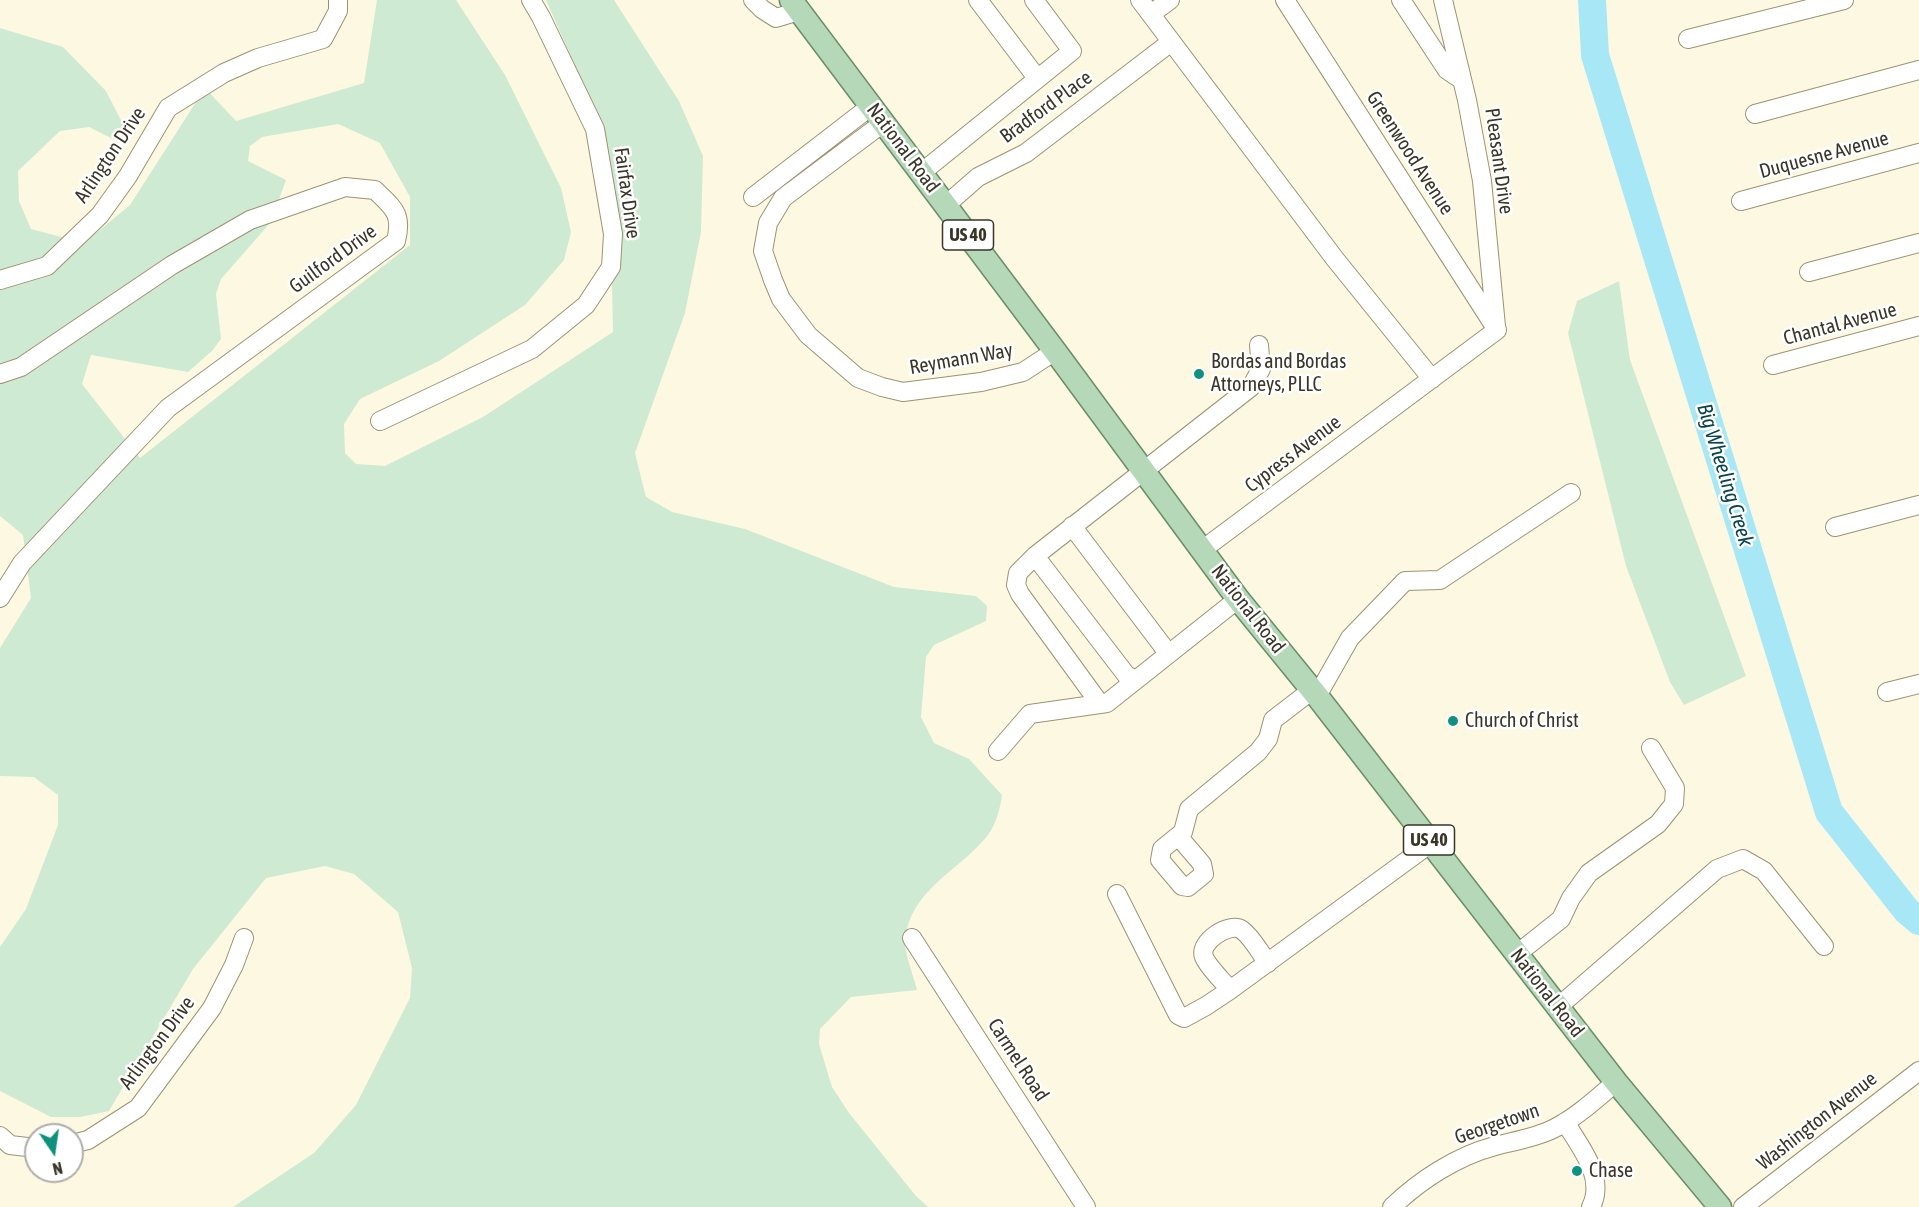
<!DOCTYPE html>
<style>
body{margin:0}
#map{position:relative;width:1919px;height:1207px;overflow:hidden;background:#fdf8e2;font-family:"Asap Condensed",sans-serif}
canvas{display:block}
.north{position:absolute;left:24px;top:1123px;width:60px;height:60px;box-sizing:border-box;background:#fff;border:2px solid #b0aea9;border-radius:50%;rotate:167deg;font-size:16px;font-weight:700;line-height:24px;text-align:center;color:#393527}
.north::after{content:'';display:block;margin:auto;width:21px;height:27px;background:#0e927c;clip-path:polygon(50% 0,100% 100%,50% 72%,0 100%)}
</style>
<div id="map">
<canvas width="1919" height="1207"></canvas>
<div class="north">N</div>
</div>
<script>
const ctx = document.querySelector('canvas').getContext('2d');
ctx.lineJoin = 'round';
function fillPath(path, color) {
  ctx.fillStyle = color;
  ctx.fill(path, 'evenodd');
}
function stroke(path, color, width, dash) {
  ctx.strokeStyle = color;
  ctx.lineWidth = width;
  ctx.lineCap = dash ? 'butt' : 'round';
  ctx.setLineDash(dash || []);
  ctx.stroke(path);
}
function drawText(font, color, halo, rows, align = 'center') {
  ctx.font = font + ' "Asap Condensed",sans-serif';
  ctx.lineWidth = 5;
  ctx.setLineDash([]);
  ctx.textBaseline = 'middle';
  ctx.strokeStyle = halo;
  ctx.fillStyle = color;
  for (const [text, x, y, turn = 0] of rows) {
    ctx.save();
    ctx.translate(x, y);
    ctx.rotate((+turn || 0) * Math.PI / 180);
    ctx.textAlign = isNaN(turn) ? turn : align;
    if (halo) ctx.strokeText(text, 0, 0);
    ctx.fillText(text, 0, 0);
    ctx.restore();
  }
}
const green = new Path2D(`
 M 377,0 L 456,0 L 505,75 L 561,188 L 571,232 L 564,260 L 525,305 L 439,361 L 360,399 L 344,424 L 345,453 L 356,464 L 385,466 L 483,417 L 613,332 L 610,189 L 601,125 L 546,0 L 614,0 L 679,101 L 703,156 L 701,232 L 685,313 L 635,453 L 646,497 L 672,512 L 745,529 L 894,587 L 976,596 L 987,606 L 986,621 L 934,645 L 926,657 L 921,717 L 934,743 L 969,759 L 1002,795 C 1000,810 995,829 983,841 C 954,873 910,892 905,940 C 904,952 914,977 917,990 L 851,997 L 820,1029 L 819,1044 L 832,1087 L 849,1113 L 916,1196 L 928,1207 L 233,1207 L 314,1153 L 356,1105 L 410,998 L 412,968 L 398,912 L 354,874 L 325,866 L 266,878 L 193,969 L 109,1111 L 80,1117 L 51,1117 L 0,1091 L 0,947 L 26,909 L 58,825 L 58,795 L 34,777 L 0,776 L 0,648 L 31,598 L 23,535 L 0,516 L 0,28 L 63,47 L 106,91 L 127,132 L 115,140 L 89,127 L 60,131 L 18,171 L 19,201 L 31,229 L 84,243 L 130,205 L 205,88 L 236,121 L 364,83 ZM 338,124 L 380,143 L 410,197 L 410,245 L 140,458 L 82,384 L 91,355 L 188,372 L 212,351 L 221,339 L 216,294 L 221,279 L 271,222 L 286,180 L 248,161 L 250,146 L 262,137 Z
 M 1619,281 L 1630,360 L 1746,676 L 1684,705 L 1670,682 L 1626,566 L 1568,333 L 1577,301 Z`);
const river = new Path2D(`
 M 1592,0 L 1595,55 L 1829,812 L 1907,911 L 1919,921`);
const minor = new Path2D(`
 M 753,0 L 762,9 L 776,18 L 799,11
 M 978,0 L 1037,78
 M 1140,0 L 1335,259 L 1432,379
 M 1285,0 L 1497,330
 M 1401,0 L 1447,70 L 1462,80
 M 1443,0 L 1467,100 L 1482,181 L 1496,326
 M 1151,14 L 1170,0
 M 1688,39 L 1844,0
 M 1755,114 L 1919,70
 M 883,123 L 783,198 L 768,223 L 763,251 L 773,280 L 781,299 L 808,335 L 858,378 L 882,387 L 903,392 L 981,382 L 1023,372 L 1055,351
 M 921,173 L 1072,51 L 1034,0
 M 753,197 L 871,106
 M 1741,201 L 1919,153
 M 946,205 L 978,177 L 1026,153 L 1171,42
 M 1809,272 L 1919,243
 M 0,280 L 47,266 L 100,215 L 128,176 L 168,108 L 224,73 L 258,58 L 323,39 L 338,11 L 338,0
 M 1773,365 L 1919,326
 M 0,374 L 21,367 L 172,265 L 250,220 L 345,187 L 375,190 C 393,208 403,213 396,241 L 168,408 L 22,563 L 0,598
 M 380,421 L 532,349 L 586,305 L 611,267 L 613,234 L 595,129 L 541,17 L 531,0
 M 1072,526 L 1168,653
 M 1835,527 L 1919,505
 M 1202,550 L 1497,330
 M 1035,556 L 1127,676 L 1136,679
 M 1887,692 L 1919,684
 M 1317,696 L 1350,638 L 1405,581 L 1440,580 L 1571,493
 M 1100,704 L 1020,594 L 1016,585 L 1018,573 L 1035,556 L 1251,387 L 1261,369 L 1259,345
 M 998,751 L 1030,714 L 1107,703 L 1238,599
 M 1178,836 L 1202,864 L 1204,874 L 1188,887 L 1182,886 L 1160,860 L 1162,849 L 1183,832 L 1189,809 L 1258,752 L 1268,739 L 1273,720 L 1312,690
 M 1117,894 L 1178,1015 L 1184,1018 L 1206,1006 L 1230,990 L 1431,843
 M 912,938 L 1086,1207
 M 1517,954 L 1561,919 L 1571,898 L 1589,873 L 1658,824 L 1674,804 L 1675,788 L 1651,748
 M 1230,990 C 1223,981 1208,967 1204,957 C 1198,942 1230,921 1242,930 C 1252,937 1260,953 1268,963
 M 1558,1007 L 1717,869 L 1743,859 L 1764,871 L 1824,946
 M 1565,1122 C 1580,1147 1606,1177 1591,1207
 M 0,1136 L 10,1145 L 36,1148
 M 72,1144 L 88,1140 L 138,1108 L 212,1008 L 234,965 L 244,938
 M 1392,1207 C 1420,1180 1457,1156 1495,1146 C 1514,1141 1535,1138 1553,1129 C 1577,1117 1596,1099 1616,1082
 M 1743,1207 L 1919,1071`);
const major = new Path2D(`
 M 791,0 L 1055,351 L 1238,599 L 1317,696 L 1616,1082 L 1720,1207`);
const markers = [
 [1199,374,6,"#0e927c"],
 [1453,721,6,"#0e927c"],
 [1577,1171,6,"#0e927c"]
];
const shields = [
 [968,235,51],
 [1429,840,51]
];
const shieldNames = [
 ["US 40",968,235],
 ["US 40",1429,840]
];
const streetNames = [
 ["Bradford Place",1046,107,-36],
 ["National Road",903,148,53],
 ["Greenwood Avenue",1410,153,57],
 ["Arlington Drive",110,155,-56],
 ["Duquesne Avenue",1824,155,-15],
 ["Pleasant Drive",1499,161,82],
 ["Fairfax Drive",627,193,82],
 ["Guilford Drive",333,259,-36],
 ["Chantal Avenue",1840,324,-15],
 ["Reymann Way",961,359,-10],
 ["Cypress Avenue",1293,454,-37],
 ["National Road",1248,609,52],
 ["National Road",1547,993,52],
 ["Arlington Drive",157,1043,-53],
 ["Carmel Road",1018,1060,57],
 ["Washington Avenue",1817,1121,-38],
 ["Georgetown",1497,1124,-19]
];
const poiNames = [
 ["Bordas and Bordas",1211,362],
 ["Attorneys, PLLC",1211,385],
 ["Church of Christ",1465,721],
 ["Chase",1589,1171]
];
const waterNames = [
 ["Big Wheeling Creek",1725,475,73]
];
fillPath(green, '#cfead2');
stroke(river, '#a8e7f6', 28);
stroke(minor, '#9c9372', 20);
stroke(major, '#6a8e67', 25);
stroke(minor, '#fff', 18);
stroke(major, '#b5d8b8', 22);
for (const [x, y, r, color] of markers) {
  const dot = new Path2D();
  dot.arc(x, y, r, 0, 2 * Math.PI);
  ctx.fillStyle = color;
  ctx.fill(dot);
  stroke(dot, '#fff', 2);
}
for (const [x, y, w] of shields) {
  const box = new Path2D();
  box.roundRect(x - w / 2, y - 15, w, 30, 4.5);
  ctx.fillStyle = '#fff';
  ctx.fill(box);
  stroke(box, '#393527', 1.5);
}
drawText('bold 18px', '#393527', null, shieldNames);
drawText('20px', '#393527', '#fff', streetNames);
drawText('20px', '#393527', '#fff', poiNames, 'left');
drawText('italic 21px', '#0b444f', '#fff', waterNames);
</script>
